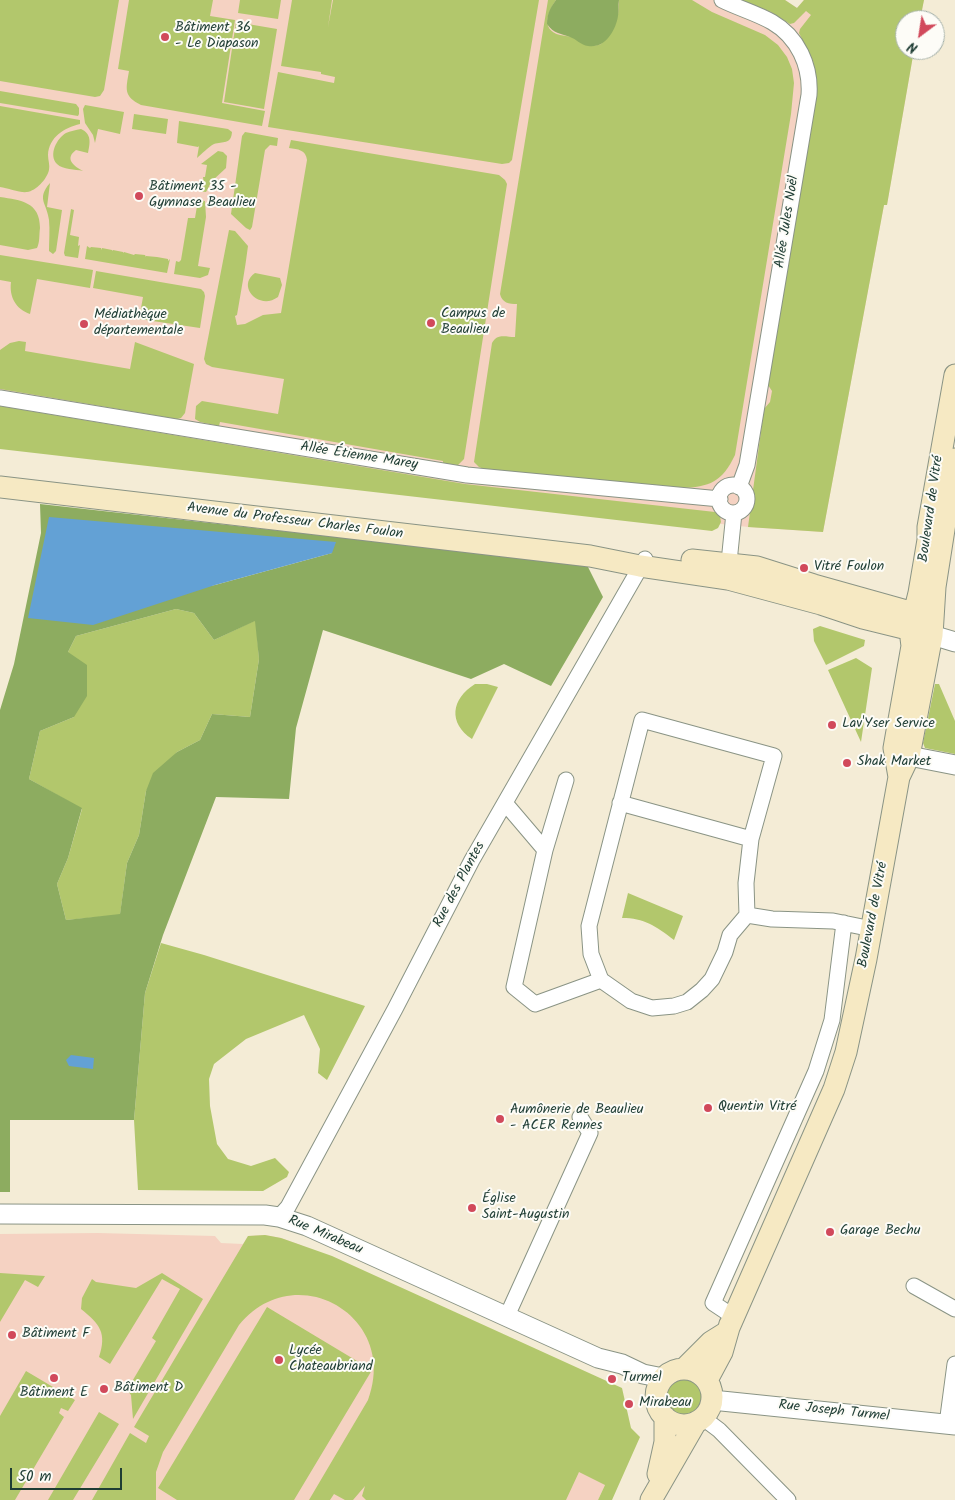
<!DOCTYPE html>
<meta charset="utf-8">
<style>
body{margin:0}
#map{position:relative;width:955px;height:1500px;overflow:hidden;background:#f4ecd6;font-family:Kalam,sans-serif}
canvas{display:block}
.north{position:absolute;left:895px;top:10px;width:50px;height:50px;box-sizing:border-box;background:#fdfcf7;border:1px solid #a4b0a9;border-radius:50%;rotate:211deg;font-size:14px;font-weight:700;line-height:20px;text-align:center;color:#1f3d34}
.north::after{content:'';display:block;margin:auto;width:18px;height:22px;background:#d1495b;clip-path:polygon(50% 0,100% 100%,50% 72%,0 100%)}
.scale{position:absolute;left:10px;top:1468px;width:112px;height:22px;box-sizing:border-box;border:2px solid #1f3d34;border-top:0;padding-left:6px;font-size:15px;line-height:18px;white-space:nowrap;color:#1f3d34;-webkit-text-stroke:4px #fdfcf7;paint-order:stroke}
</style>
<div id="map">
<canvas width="955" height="1500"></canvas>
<div class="north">N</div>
<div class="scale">50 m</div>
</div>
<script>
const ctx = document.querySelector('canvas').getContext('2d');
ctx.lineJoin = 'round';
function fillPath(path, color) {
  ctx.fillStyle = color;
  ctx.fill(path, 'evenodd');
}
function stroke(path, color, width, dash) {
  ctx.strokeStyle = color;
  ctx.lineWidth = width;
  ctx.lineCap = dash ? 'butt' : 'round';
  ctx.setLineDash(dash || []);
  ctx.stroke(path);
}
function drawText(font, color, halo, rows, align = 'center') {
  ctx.font = font + ' Kalam,sans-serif';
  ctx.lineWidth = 4;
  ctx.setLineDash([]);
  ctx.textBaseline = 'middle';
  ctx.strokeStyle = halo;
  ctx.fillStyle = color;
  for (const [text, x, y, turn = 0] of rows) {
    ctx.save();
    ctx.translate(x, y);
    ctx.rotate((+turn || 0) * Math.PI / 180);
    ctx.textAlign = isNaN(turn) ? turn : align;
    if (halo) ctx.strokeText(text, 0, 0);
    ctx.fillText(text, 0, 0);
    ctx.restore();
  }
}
const built = new Path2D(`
 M 0,0 L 785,0 L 797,8 L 804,0 L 924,0 L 920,20 L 905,20 L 905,50 L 914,50 L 887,205 L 884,205 L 823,532 L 748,527 L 0,442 Z
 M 98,1233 L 215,1236 L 221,1243 L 243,1244 L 248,1236 L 265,1235 L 281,1238 L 301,1245 L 631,1429 L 598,1500 L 0,1500 L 0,1234 Z`);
const green = new Path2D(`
 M 0,0 L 119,0 L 104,90 L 100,96 L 95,97 L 0,81 Z
 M 129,0 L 213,0 L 210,16 L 235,20 L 222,103 L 265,111 L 262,126 L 141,105 C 123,96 126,89 129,71 L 118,69 Z
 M 240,0 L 281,0 L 278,19 L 238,13 Z
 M 292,0 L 332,0 L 328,27 L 333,0 L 539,0 L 512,160 L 509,163 L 502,164 L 268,127 L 278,72 L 334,83 L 335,77 L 321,74 L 321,72 L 281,66 Z
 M 548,0 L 556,0 C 548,11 540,30 560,35 C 564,36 568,36 572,37 C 582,42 589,49 601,44 L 618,15 L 619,0 L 692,0 L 712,12 L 765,35 L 778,45 L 787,57 L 792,69 L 794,83 L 791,114 L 735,455 C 722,482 710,487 681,488 L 484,469 L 479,467 L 474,462 L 492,343 C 497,333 506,337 515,337 L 517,304 C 509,304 502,303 500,294 Z
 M 741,0 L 785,0 L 797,8 L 804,0 L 924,0 L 920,20 L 905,20 L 905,50 L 914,50 L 887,205 L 884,205 L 823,532 L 748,527 L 764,409 L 770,402 L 772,391 L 768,385 L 817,85 L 813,61 L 799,33 L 800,29 L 811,15 L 806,11 L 794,23 L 790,24 L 771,12 Z
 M 236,22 L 277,29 L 264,109 L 224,102 Z
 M 0,91 L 76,104 L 79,108 L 79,114 L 78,116 L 0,103 Z
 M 85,105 L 124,112 L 120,134 L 98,129 L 95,143 L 93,135 L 85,123 L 83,109 Z
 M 0,106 L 80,120 L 80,124 C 64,128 49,137 48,155 C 48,160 50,165 49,170 C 47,179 36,191 27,192 C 20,193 8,188 0,187 Z
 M 134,114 L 168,119 L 166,134 L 132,129 Z
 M 179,121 L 228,129 L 232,132 C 231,145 223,141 214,144 C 208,147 202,154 197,158 L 199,146 L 198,147 L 177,143 Z
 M 81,129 C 92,134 90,143 88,153 L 76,150 C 64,159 74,166 83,171 C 75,169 63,170 57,164 C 48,155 57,138 66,133 C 70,131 76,130 81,129 Z
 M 245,132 L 278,138 L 277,146 L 270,145 L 265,150 L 252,227 L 250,230 L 246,228 L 231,214 L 242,136 Z
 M 291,140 L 499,175 L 505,180 L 507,184 L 464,459 L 458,465 L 443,464 L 443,461 L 220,422 L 219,426 L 200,422 L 195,419 L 196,406 L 202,401 L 278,414 L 284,379 L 212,367 L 206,364 L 204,359 L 229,230 L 235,231 L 248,246 C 245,270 241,291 237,315 L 235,316 L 237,325 L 245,324 L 263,315 L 281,313 L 307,160 C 306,150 298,149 289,148 Z
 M 218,151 L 223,152 L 227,156 L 226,168 L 212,181 L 206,192 L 198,191 L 204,185 L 203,177 L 205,177 L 207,165 L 201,164 Z
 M 50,183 L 47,207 L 62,210 L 56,251 L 53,254 L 49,251 C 49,241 50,230 49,220 C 47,203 36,199 50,183 Z
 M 0,197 C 21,200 40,202 40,228 C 39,235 40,242 37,248 L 28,250 L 0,245 Z
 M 198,200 L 205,201 L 206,217 L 198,266 L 210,268 L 208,275 L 200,278 L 174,274 L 176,261 L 179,262 L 181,260 L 188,218 L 195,218 Z
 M 71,209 L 74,210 L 70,235 L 79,237 L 78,246 L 80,245 L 78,258 L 65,256 L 64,253 Z
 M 87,246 L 90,248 L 91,247 L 101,248 L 101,250 L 102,248 L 112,250 L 112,251 L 113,250 L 123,252 L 123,253 L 124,252 L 134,255 L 135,254 L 145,255 L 146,257 L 146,256 L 157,257 L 157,259 L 157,257 L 168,259 L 168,261 L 170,259 L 167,273 L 85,259 Z
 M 0,255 L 93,270 L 90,288 L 37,279 L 30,314 C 16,309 9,297 11,282 L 0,280 Z
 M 96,271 L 201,289 L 204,292 L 205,296 L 200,328 L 139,319 L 143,297 L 93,288 Z
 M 255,273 L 280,278 L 282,285 L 278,297 C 259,311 236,286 255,273 Z
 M 19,341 L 26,342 L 25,351 L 130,369 L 135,342 L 194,364 L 185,413 L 181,418 L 177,419 L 0,389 L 0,350 L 10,343 Z
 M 0,406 L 465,484 L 715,512 L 720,516 L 721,522 L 718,528 L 712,531 L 0,449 Z
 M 176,609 L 194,613 L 214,640 L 256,620 L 259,659 L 250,717 L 212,714 L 200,740 L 177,752 L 146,791 L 139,835 L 127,863 L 120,915 L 66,920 L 57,884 L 68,858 L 82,809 L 29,779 L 40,731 L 74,717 L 68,652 L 76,636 Z
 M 820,626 L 865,640 L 864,646 L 826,665 L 814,641 L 813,629 Z
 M 856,658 L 872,668 L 861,742 L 828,670 Z
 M 475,684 L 487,684 L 498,687 L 472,739 C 448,723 451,699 475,684 Z
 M 935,684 L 939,684 L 955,721 L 955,754 L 925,748 L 923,743 Z
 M 628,893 L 683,916 L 674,940 C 656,926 644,918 622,918 Z
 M 161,943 L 204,955 L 365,1006 L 327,1080 L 318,1073 L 320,1049 L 304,1015 L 246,1039 L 214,1064 L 209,1079 L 210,1106 L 217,1144 L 228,1159 L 251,1166 L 275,1158 L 289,1172 L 287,1177 L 263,1191 L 138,1190 L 134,1120 L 145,993 Z
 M 265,1235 L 281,1238 L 332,1256 L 622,1388 L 631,1428 L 640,1437 L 612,1500 L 598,1500 L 605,1485 L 579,1472 L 566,1500 L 366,1500 L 362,1496 L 365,1486 L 353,1500 L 345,1500 L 334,1494 L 330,1500 L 309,1500 L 368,1400 C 400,1316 295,1256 239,1325 L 163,1452 L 156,1472 L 156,1500 L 92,1500 L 130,1433 L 146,1443 L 149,1436 L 134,1427 L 248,1236 Z
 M 0,1273 L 45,1276 L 38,1287 L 25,1280 L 0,1322 Z
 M 162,1273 L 203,1299 L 133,1419 L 131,1395 L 127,1390 L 156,1341 L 152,1338 L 180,1289 L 162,1279 L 110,1364 L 99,1357 C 107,1333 100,1324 81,1309 L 82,1298 L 92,1279 L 96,1282 L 136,1288 Z
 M 267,1307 L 372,1370 L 294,1500 L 177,1500 L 158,1488 Z
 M 26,1371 L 75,1400 L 68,1411 L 61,1408 L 59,1413 L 64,1417 L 15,1500 L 0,1500 L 0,1416 Z
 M665 1395a20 20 0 1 1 40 0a20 20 0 1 1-40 0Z
 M 99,1412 L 119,1424 L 73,1500 L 48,1500 Z`);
const forest = new Path2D(`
 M 556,0 L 619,0 C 618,5 619,11 618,16 C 616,30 605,49 588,46 C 581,45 576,39 570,37 C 560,33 554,34 547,24 C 547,14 550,8 556,0 Z
 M 40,504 L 587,565 L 603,597 L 551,686 L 504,664 L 471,679 L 323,630 L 296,728 L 289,799 L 216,797 L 163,935 L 145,993 L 134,1120 L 10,1120 L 10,1192 L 0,1192 L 0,710 L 14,664 L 41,533 ZM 332,553 L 215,585 L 28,617 ZM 176,609 L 194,613 L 214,640 L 255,621 L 259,659 L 250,717 L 212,714 L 200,740 L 177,752 L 153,773 L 146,791 L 139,835 L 127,863 L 120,914 L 66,920 L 57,884 L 68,858 L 82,808 L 29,779 L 40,731 L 74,717 L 87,696 L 87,665 L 68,652 L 76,636 Z`);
const water = new Path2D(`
 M 49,517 L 336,542 L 332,553 L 215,585 L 93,625 L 28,618 Z
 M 71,1055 L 94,1058 L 93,1069 L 69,1066 L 66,1060 Z`);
const minor = new Path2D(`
 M 722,0 C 738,8 756,13 772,22 C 798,37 811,66 809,95 L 747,465 L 739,487
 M 0,398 L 467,475 L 720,499
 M719 499a14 14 0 1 1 28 0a14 14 0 1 1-28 0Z
 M 728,572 L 734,513
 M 642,720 L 774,756 L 751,839 L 746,883 L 747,915 L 730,935 L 725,952 L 712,979 L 702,990 L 687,1002 L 674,1006 L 652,1008 L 631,1001 L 601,980 L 591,954 L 589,926 Z
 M 566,780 L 545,850 L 514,987 L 535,1004 L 601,980
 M 505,803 L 545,850
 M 620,803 L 751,839
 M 747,915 L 772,919 L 833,921 L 872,929
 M 279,1217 L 288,1207 L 395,1009 L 472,860 L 645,559
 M 914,1286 L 955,1309
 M 507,1316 L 590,1133 L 580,1117
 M 734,1317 L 713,1303 L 816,1071 L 832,1020 L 844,923
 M 703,1418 L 719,1430 L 788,1500
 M 947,1424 L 955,1364`);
const tertiary = new Path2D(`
 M 932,635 L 955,642
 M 909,756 L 955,765
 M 0,1214 L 265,1215 L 279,1217 L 307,1226 L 598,1358 L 622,1364 L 643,1374 L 663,1378
 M 712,1400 L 955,1425`);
const secondary = new Path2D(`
 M 0,487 L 590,556 L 640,566 L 728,579 L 821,604 L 863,618 L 924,633
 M 692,560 L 757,567 L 814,585 L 914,613 L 926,619
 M 899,777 L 909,756 L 932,635 L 935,587 L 955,459
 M656 1397a28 28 0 1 1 56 0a28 28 0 1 1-56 0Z
 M 684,1369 L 711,1342 L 727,1332 L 834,1089 L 846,1052 L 866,959 L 899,777 L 894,748 L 912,646 L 910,630 L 919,593 L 928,540 L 928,527 L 955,375
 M 707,1380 L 722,1352 L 730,1324
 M 658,1474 L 665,1442 L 665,1417
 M 651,1500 L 696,1422`);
const markers = [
 [165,37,5,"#d1495b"],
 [139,196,5,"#d1495b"],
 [431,323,5,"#d1495b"],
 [84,324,5,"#d1495b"],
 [804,568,5,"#d1495b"],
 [832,725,5,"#d1495b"],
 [847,763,5,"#d1495b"],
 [708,1108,5,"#d1495b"],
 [500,1119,5,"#d1495b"],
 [472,1208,5,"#d1495b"],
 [830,1232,5,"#d1495b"],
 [12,1335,5,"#d1495b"],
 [279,1360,5,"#d1495b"],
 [54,1378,5,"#d1495b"],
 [612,1379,5,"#d1495b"],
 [104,1389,5,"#d1495b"],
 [629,1404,5,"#d1495b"]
];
const poiNames = [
 ["Bâtiment 36",175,29],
 ["- Le Diapason",175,45],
 ["Bâtiment 35 -",149,188],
 ["Gymnase Beaulieu",149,204],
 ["Campus de",441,315],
 ["Beaulieu",441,331],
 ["Médiathèque",94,316],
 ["départementale",94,332],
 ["Vitré Foulon",814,568],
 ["Lav'Yser Service",842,725],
 ["Shak Market",857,763],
 ["Quentin Vitré",718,1108],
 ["Aumônerie de Beaulieu",510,1111],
 ["- ACER Rennes",510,1127],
 ["Église",482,1200],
 ["Saint-Augustin",482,1216],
 ["Garage Bechu",840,1232],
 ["Bâtiment F",22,1335],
 ["Lycée",289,1352],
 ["Chateaubriand",289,1368],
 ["Turmel",622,1379],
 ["Bâtiment D",114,1389],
 ["Bâtiment E",54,1394,"center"],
 ["Mirabeau",639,1404]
];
const streetNames = [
 ["Allée Jules Noël",788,222,-81],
 ["Allée Étienne Marey",359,457,9],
 ["Boulevard de Vitré",932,509,-82],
 ["Avenue du Professeur Charles Foulon",295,522,7],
 ["Rue des Plantes",460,885,-62],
 ["Boulevard de Vitré",874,915,-79],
 ["Rue Mirabeau",325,1236,23],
 ["Rue Joseph Turmel",834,1412,6]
];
fillPath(built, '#f5d2c2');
fillPath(green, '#b2c76c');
fillPath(forest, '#8dac60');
fillPath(water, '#63a1d5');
stroke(minor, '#8a9485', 17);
stroke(tertiary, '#8a9485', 21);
stroke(secondary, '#8a9485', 23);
stroke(minor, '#fff', 15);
stroke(tertiary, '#fff', 19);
stroke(secondary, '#f6e9c3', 21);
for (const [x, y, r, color] of markers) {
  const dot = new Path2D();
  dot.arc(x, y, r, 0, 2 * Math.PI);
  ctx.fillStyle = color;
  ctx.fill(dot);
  stroke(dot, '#fdfcf7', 2);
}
drawText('14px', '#1f3d34', '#fdfcf7', poiNames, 'left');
drawText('14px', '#1f3d34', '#fdfcf7', streetNames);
</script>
